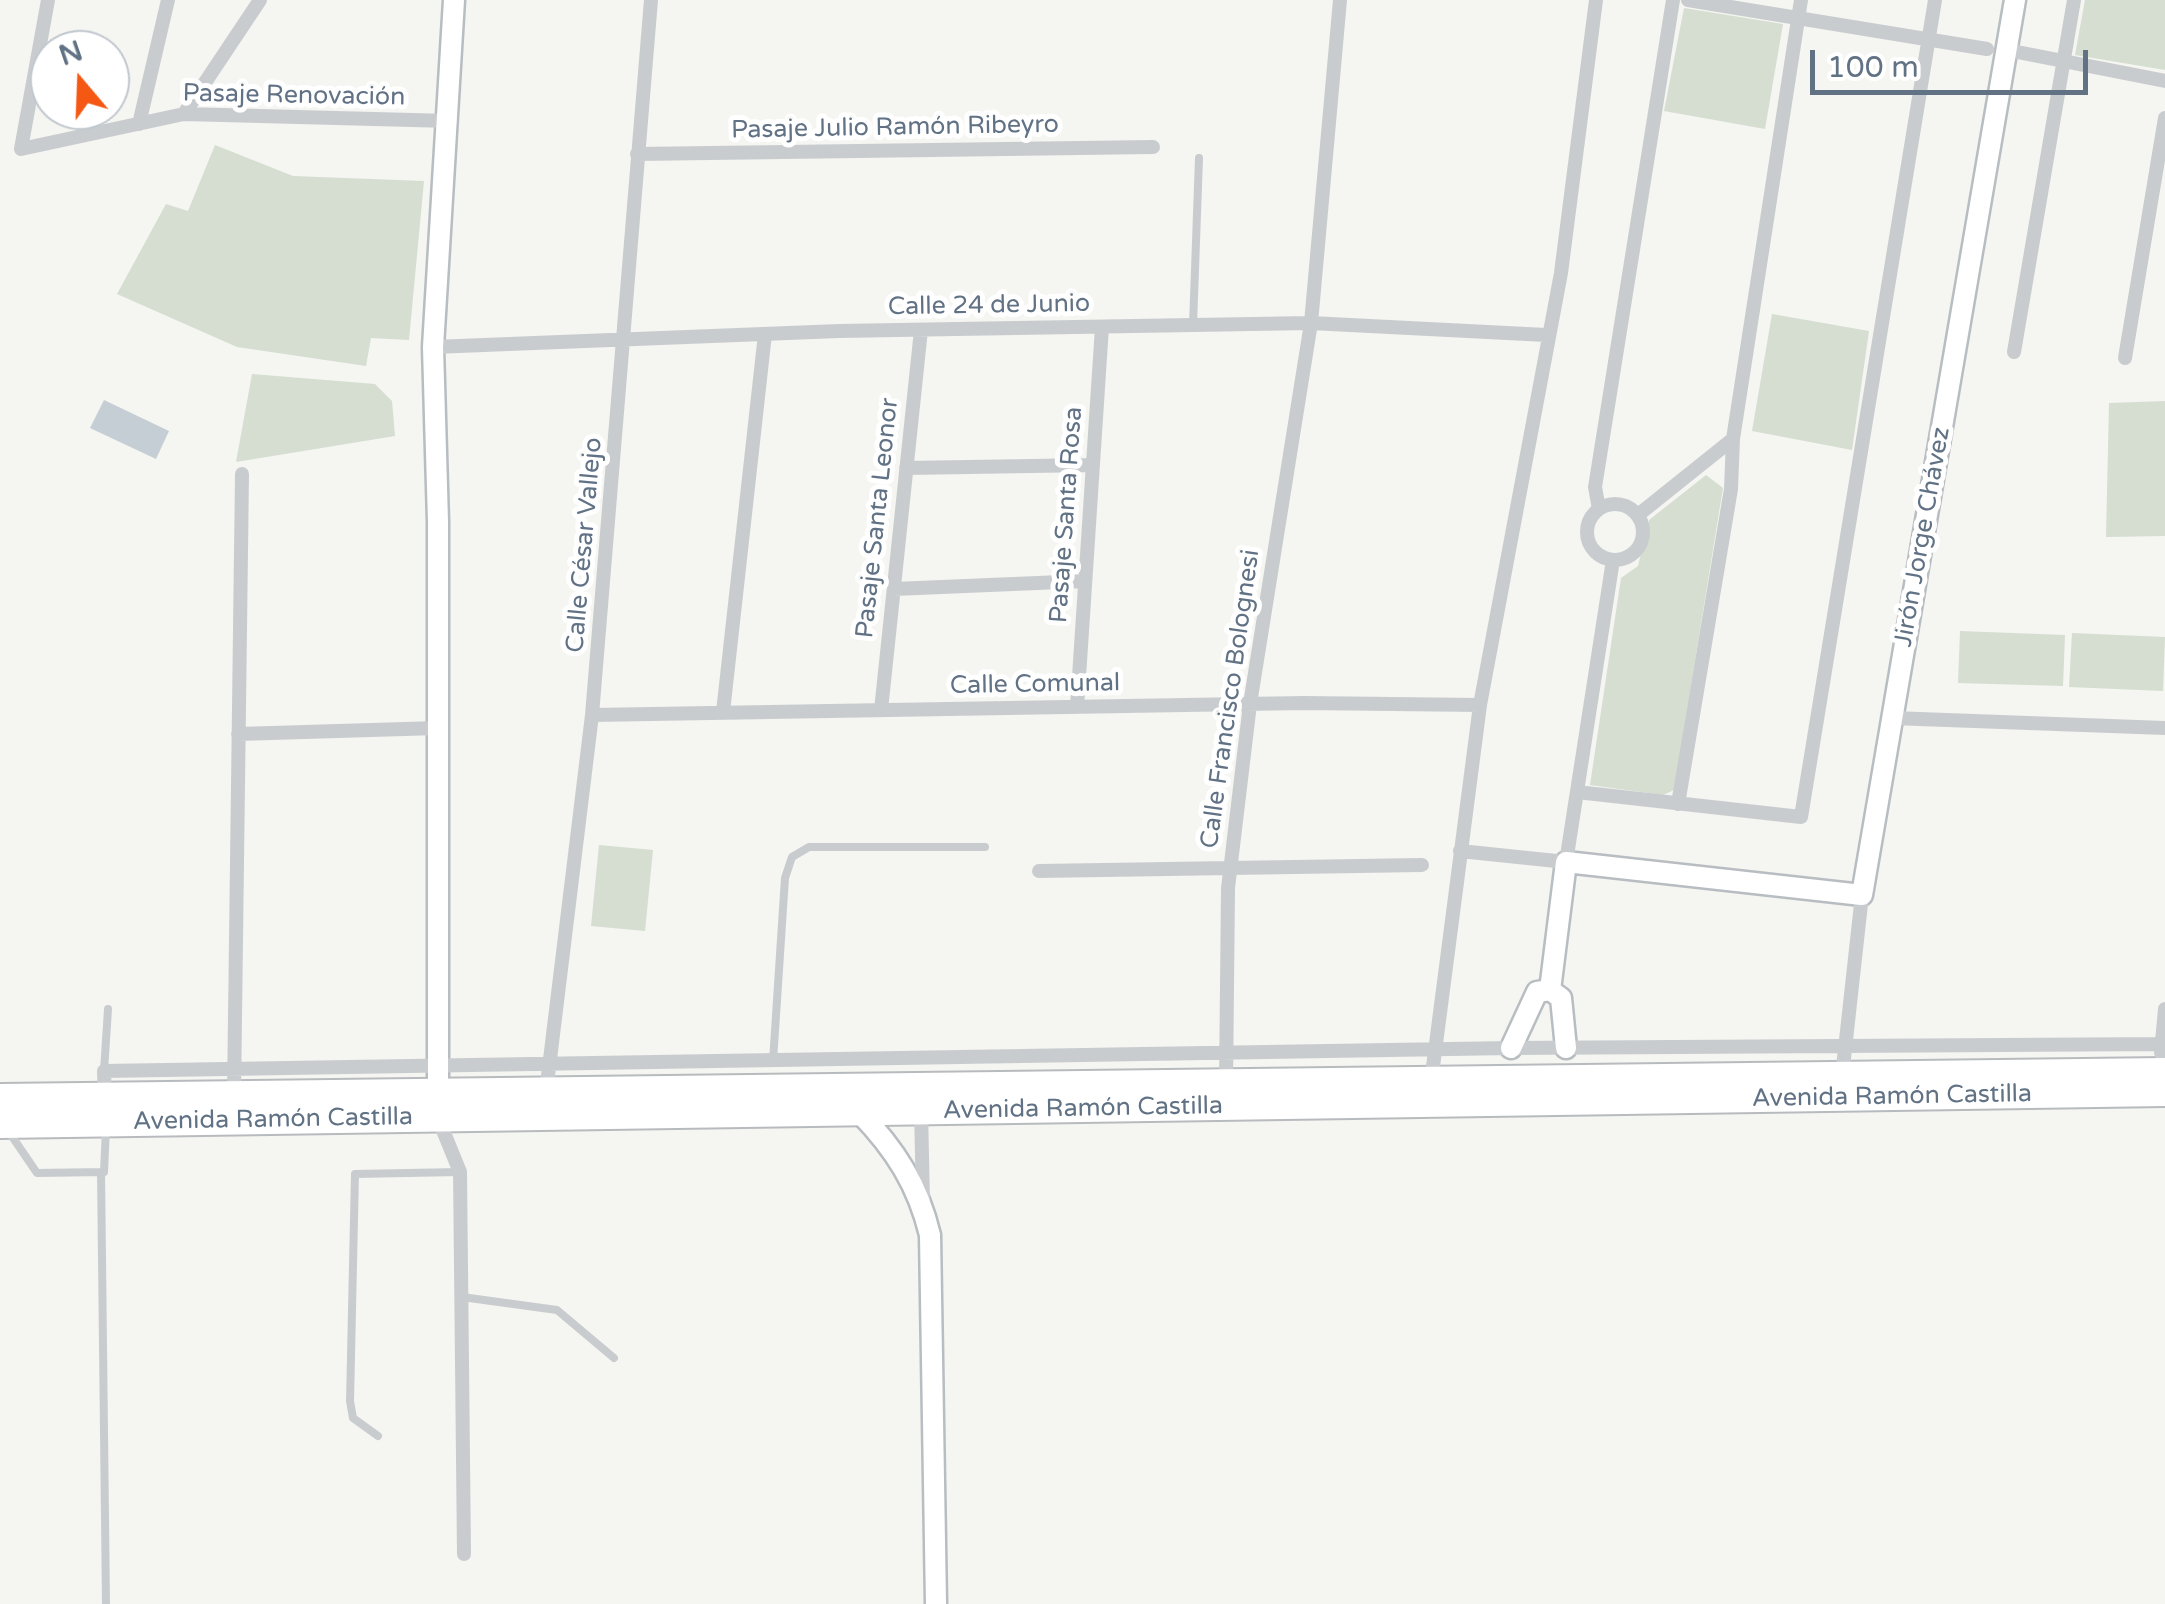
<!DOCTYPE html>
<meta charset="utf-8">
<style>
body{margin:0}
#map{position:relative;width:2165px;height:1604px;overflow:hidden;background:#f5f5f1;font-family:"Varela Round",sans-serif}
canvas{display:block}
.north{position:absolute;left:30px;top:30px;width:100px;height:100px;box-sizing:border-box;background:#fff;border:2px solid #c0c7ce;border-radius:50%;rotate:341deg;font-size:28px;font-weight:700;line-height:40px;text-align:center;color:#617285}
.north::after{content:'';display:block;margin:auto;width:35px;height:45px;background:#f55812;clip-path:polygon(50% 0,100% 100%,50% 72%,0 100%)}
.scale{position:absolute;left:1810px;top:50px;width:278px;height:45px;box-sizing:border-box;border:5px solid #617285;border-top:0;padding-left:12px;font-size:30px;line-height:35px;white-space:nowrap;color:#617285;-webkit-text-stroke:8px #fff;paint-order:stroke}
</style>
<div id="map">
<canvas width="2165" height="1604"></canvas>
<div class="north">N</div>
<div class="scale">100 m</div>
</div>
<script>
const ctx = document.querySelector('canvas').getContext('2d');
ctx.lineJoin = 'round';
function fillPath(path, color) {
  ctx.fillStyle = color;
  ctx.fill(path, 'evenodd');
}
function stroke(path, color, width, dash) {
  ctx.strokeStyle = color;
  ctx.lineWidth = width;
  ctx.lineCap = dash ? 'butt' : 'round';
  ctx.setLineDash(dash || []);
  ctx.stroke(path);
}
function drawText(font, color, halo, rows, align = 'center') {
  ctx.font = font + ' "Varela Round",sans-serif';
  ctx.lineWidth = 10;
  ctx.setLineDash([]);
  ctx.textBaseline = 'middle';
  ctx.strokeStyle = halo;
  ctx.fillStyle = color;
  for (const [text, x, y, turn = 0] of rows) {
    ctx.save();
    ctx.translate(x, y);
    ctx.rotate((+turn || 0) * Math.PI / 180);
    ctx.textAlign = isNaN(turn) ? turn : align;
    if (halo) ctx.strokeText(text, 0, 0);
    ctx.fillText(text, 0, 0);
    ctx.restore();
  }
}
const green = new Path2D(`
 M 2085,0 L 2165,0 L 2165,70 L 2075,55 Z
 M 1684,8 L 1783,24 L 1765,129 L 1664,111 Z
 M 215,145 L 293,176 L 424,181 L 409,340 L 371,338 L 366,366 L 237,347 L 117,294 L 166,204 L 188,211 Z
 M 1772,314 L 1869,331 L 1852,450 L 1752,431 Z
 M 252,374 L 375,384 L 392,401 L 395,436 L 236,462 Z
 M 2165,401 L 2165,536 L 2106,537 L 2109,403 Z
 M 1706,475 L 1723,488 L 1674,790 L 1663,795 L 1590,785 L 1621,578 L 1638,566 L 1649,520 Z
 M 1960,631 L 2065,635 L 2063,686 L 1958,683 Z
 M 2072,633 L 2165,637 L 2163,691 L 2069,687 Z
 M 599,845 L 653,850 L 645,931 L 591,926 Z`);
const water = new Path2D(`
 M 104,400 L 169,431 L 156,459 L 90,428 Z`);
const lane = new Path2D(`
 M 1193,325 L 1199,158
 M 773,1061 L 785,878 L 792,857 L 809,847 L 985,847
 M 104,1071 L 108,1009
 M 9,1132 L 37,1173 L 104,1172 L 106,1128
 M 101,1172 L 106,1604
 M 462,1297 L 557,1310 L 614,1358
 M 378,1436 L 353,1418 L 350,1401 L 355,1174 L 460,1172`);
const street = new Path2D(`
 M 48,0 L 21,149 L 184,114 L 450,121
 M 1688,0 L 1987,49
 M 2007,50 L 2165,81
 M 184,114 L 260,0
 M 139,124 L 168,0
 M 637,154 L 1153,147
 M 433,347 L 839,331 L 1311,323 L 1546,335
 M 2014,352 L 2074,0
 M 2125,358 L 2165,118
 M 906,468 L 1093,465
 M1587 532a28 28 0 1 1 56 0a28 28 0 1 1-56 0Z
 M 1599,509 L 1595,487 L 1673,0
 M 1638,515 L 1733,439
 M 894,589 L 1085,581
 M 1077,707 L 1102,327
 M 881,710 L 921,330
 M 723,712 L 765,334
 M 592,715 L 1304,703 L 1480,705
 M 1892,718 L 2165,728
 M 238,734 L 438,728
 M 1577,792 L 1801,817 L 1935,0
 M 1678,804 L 1731,489 L 1733,439 L 1801,0
 M 1460,851 L 1566,862 L 1613,560
 M 1039,871 L 1422,865
 M 2161,1053 L 2165,1009
 M 1842,1076 L 1862,895
 M 1431,1082 L 1480,705 L 1561,273 L 1596,0
 M 1226,1084 L 1228,888 L 1250,704 L 1311,323 L 1340,0
 M 546,1092 L 592,715 L 651,0
 M 234,1095 L 242,474
 M 105,1099 L 104,1071 L 1511,1048 L 2165,1044
 M 921,1109 L 923,1202
 M 438,1118 L 460,1172 L 464,1554`);
const secondary = new Path2D(`
 M 1550,990 L 1566,862 L 1862,895 L 2015,0
 M 1511,1048 L 1537,992 L 1550,990 L 1561,998 L 1566,1048
 M 438,1106 L 438,522 L 433,347 L 454,0
 M 859,1112 C 895,1149 918,1185 930,1235 L 936,1604`);
const highway = new Path2D(`
 M 0,1098 L 2165,1072
 M 0,1124 L 2165,1092`);
const streetNames = [
 ["Pasaje Renovación",294,96,1],
 ["Pasaje Julio Ramón Ribeyro",895,128,-1],
 ["Calle 24 de Junio",989,306,-1],
 ["Pasaje Santa Rosa",1067,515,-86],
 ["Pasaje Santa Leonor",878,518,-84],
 ["Jirón Jorge Chávez",1923,537,-80],
 ["Calle César Vallejo",585,545,-85],
 ["Calle Comunal",1035,685,-1],
 ["Calle Francisco Bolognesi",1231,699,-82],
 ["Avenida Ramón Castilla",1892,1097,-1],
 ["Avenida Ramón Castilla",1083,1109,-1],
 ["Avenida Ramón Castilla",273,1120,-1]
];
fillPath(green, '#d5ded1');
fillPath(water, '#c5ced4');
stroke(secondary, '#b8bdc2', 25);
stroke(highway, '#b8bbbe', 32);
stroke(lane, '#c9cccf', 8);
stroke(street, '#c9cccf', 14);
stroke(secondary, '#fff', 20);
stroke(highway, '#fff', 28);
drawText('25px', '#617285', '#fff', streetNames);
</script>
